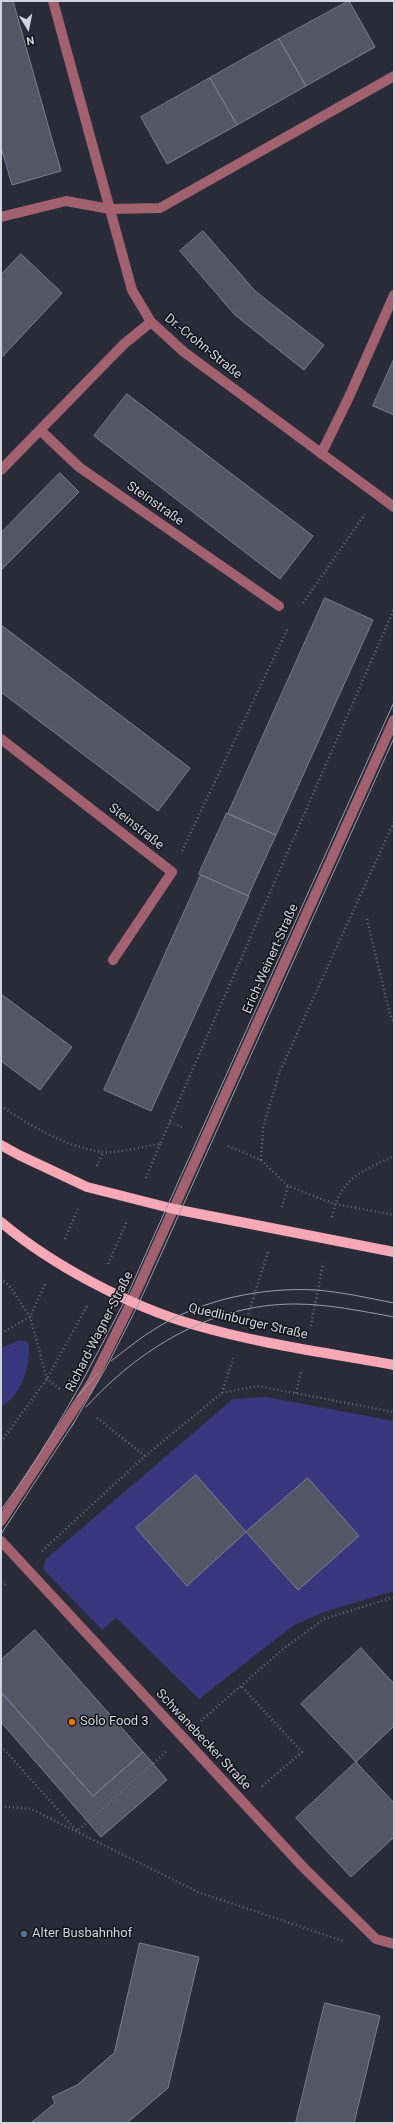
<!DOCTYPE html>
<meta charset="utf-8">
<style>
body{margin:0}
#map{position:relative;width:395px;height:2124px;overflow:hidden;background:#2a2b39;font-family:Roboto,sans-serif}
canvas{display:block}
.frame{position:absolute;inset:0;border:2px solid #d2d3dd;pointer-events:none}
.north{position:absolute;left:8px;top:8px;width:40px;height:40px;-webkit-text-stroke:3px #13141a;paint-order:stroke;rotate:170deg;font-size:11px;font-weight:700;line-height:16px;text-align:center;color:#d2d3dd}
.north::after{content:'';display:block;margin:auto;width:14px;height:18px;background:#d2d3dd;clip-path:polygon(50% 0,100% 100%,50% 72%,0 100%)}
</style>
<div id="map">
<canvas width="395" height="2124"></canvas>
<div class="frame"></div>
<div class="north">N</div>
</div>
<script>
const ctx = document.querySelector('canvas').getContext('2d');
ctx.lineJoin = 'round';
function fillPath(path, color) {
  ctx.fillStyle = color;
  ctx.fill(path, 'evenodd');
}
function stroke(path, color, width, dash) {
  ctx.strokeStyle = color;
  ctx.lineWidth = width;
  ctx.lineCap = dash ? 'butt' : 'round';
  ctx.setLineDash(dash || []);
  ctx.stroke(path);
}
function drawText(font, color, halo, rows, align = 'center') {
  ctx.font = font + ' Roboto,sans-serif';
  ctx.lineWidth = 3;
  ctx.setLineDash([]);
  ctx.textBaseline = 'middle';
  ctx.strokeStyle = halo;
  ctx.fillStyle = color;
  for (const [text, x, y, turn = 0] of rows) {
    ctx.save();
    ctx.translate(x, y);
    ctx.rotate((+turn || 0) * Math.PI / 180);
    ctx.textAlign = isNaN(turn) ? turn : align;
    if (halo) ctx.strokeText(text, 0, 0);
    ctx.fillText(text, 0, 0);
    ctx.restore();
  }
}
const green = new Path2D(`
 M 18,1341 L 26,1341 L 29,1345 C 30,1365 22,1397 1,1406 L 1,1348 Z
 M 266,1397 L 394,1421 L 394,1591 L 327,1611 L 294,1625 L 199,1699 L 116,1618 L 102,1630 L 43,1569 L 46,1559 L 233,1399 Z`);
const building = new Path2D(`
 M 1,1 L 13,1 L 61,171 L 12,185 L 1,147 Z
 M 349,1 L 375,47 L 306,86 L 279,39 Z
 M 279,39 L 306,86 L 237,125 L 210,78 Z
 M 210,78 L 237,125 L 167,164 L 141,117 Z
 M 203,231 L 255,291 L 324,345 L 304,370 L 235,315 L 180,251 Z
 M 21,254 L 62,293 L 1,358 L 1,275 Z
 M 394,359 L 394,415 L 373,406 Z
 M 127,394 L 313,536 L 280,579 L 94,436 Z
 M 60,473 L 79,492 L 1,570 L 1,533 Z
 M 325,598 L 373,620 L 276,835 L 228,814 Z
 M 1,625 L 190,768 L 158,811 L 1,692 Z
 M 227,813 L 276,835 L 248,896 L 199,874 Z
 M 201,875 L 249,896 L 151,1111 L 104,1090 Z
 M 1,994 L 72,1047 L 40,1090 L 1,1061 Z
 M 196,1475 L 246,1532 L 187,1586 L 136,1528 Z
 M 308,1478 L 359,1536 L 298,1590 L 246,1532 Z
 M 35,1630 L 143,1752 L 93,1796 L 1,1692 L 1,1660 Z
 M 361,1648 L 394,1684 L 394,1726 L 356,1762 L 301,1704 Z
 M 1,1692 L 93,1796 L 143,1752 L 167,1780 L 101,1837 L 1,1722 Z
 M 356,1762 L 394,1803 L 394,1837 L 351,1877 L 296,1818 Z
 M 140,1943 L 199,1957 L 168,2088 L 127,2123 L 31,2123 L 55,2103 L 52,2097 L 77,2085 L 114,2053 Z
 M 325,2003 L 380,2016 L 354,2123 L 296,2123 Z`);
const path = new Path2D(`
 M 303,603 L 365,514
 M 182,851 L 288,628
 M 367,919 L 390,1015 L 394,1022
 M 1,1106 C 31,1126 66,1147 102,1152 C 116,1154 145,1146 160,1144 L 394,609
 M 170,1122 L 184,1128
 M 228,1146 L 261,1160 L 288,1186 L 335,1204 L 394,1215
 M 261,1160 L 263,1128 L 280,1071 L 394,822
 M 97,1166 L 103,1152
 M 146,1178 L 160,1144
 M 282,1207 L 288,1186
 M 332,1217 C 340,1178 362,1171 394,1156
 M 65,1239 L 78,1209
 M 108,1264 L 127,1221
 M 1,1278 L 11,1288 L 30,1317 L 47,1379 L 60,1389
 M 248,1314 L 268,1252
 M 311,1326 L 323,1263
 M 1,1333 L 30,1317 L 46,1282
 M 222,1393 L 233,1358
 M 296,1393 L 301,1372
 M 97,1418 L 145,1456
 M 1,1442 L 47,1379 L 87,1306
 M 42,1551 L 145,1456 L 222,1393 L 257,1386 L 394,1412
 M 1,1587 L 7,1583
 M 242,1687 L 302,1752 L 260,1788
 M 201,1721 L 283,1649 L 324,1619 L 394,1597
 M 1,1746 L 77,1831 L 166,1752
 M 1,1806 L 31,1809 L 198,1892 L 343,1941`);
const minor = new Path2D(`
 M 53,1 L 132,290 L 151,322 L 184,352 L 394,507
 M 1,217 L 66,201 L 110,209 L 160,208 L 394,76
 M 40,430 L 79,467 L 279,606
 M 321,454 L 349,397 L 394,295
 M 1,470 L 124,344 L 151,322
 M 1,739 L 172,872 L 113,960
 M 1,1521 L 92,1382 L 132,1301 L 394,720
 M 1,1541 L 303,1867 L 376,1939 L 394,1944`);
const major = new Path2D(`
 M 1,1145 L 19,1155 L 87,1187 L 174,1209 L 394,1252
 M 1,1222 C 52,1265 131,1307 195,1325 C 260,1344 328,1353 394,1365`);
const tram = new Path2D(`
 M 111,1361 C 127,1349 141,1337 158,1327 C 204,1299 263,1287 316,1290 C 342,1292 368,1298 394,1303
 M 77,1397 L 98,1373
 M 86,1407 C 140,1348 212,1304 295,1304 C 328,1304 361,1311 394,1317
 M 72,1426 L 108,1364 L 139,1303 L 394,738
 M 1,1510 C 50,1445 89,1370 126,1298 L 394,702
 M 1,1534 L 75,1421`);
const markers = [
 [72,1722,4,"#e8710a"],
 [24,1934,4,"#5c6f8a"]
];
const streetNames = [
 ["Dr.-Crohn-Straße",203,347,39],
 ["Steinstraße",155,504,35],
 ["Steinstraße",136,827,38],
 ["Erich-Weinert-Straße",271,959,-66],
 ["Quedlinburger Straße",248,1322,13],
 ["Richard-Wagner-Straße",100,1332,-63],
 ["Schwanebecker Straße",203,1740,47]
];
const poiNames = [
 ["Solo Food 3",80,1722],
 ["Alter Busbahnhof",32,1934]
];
fillPath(green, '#38367d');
fillPath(building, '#545666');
stroke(building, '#7d7f90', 1);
stroke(path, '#696a77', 2.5, [1, 3]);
stroke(minor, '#a1616e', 10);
stroke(major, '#f6a8b6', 10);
stroke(tram, '#9c9da8', 1);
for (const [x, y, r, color] of markers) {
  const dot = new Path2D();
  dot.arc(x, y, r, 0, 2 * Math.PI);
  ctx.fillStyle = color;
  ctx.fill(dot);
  stroke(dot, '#13141a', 1.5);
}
drawText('13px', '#d2d3dd', '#13141a', streetNames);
drawText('13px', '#d2d3dd', '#13141a', poiNames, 'left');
</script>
